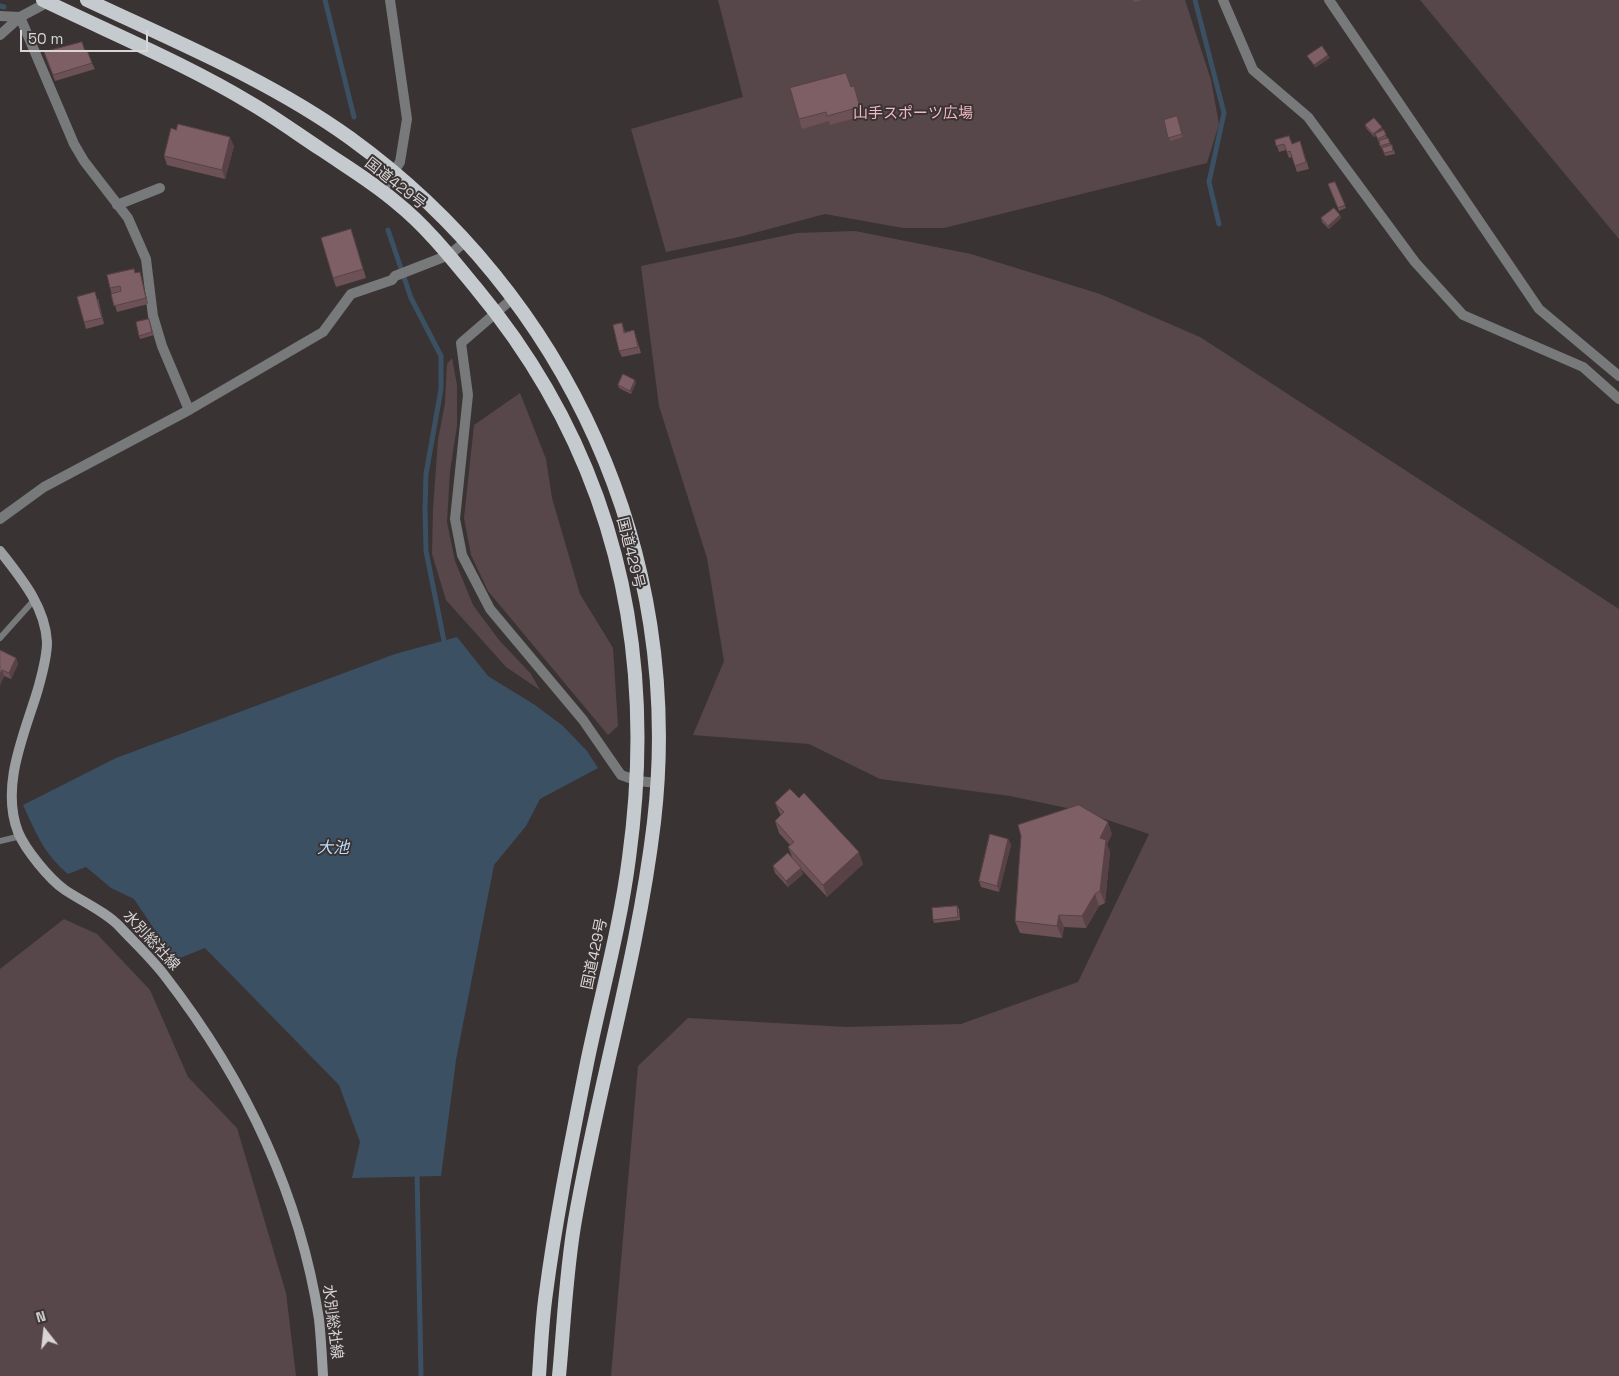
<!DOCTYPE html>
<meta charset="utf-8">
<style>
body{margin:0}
#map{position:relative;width:1619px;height:1376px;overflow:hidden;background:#393334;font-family:"Space Grotesk",sans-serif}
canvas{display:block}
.north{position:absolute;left:20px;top:1306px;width:50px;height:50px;-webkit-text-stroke:4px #393334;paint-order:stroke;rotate:344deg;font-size:14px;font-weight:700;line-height:20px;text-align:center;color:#d9d5d6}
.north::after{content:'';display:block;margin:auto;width:18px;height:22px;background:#d9d5d6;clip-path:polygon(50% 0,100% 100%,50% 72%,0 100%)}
.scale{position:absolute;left:20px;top:30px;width:128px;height:22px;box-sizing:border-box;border:2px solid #d9d5d6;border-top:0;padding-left:6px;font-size:15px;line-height:18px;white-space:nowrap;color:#d9d5d6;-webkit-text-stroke:4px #393334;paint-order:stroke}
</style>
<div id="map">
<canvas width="1619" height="1376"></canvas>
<div class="north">N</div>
<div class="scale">50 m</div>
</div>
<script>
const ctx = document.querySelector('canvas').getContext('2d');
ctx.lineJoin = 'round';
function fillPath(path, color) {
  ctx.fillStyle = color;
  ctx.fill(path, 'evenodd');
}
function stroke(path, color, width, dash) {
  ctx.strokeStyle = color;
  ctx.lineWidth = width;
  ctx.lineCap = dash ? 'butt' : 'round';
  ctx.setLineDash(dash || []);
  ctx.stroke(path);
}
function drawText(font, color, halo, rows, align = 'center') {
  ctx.font = font + ' "Space Grotesk","Noto Sans JP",sans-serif';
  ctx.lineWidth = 4;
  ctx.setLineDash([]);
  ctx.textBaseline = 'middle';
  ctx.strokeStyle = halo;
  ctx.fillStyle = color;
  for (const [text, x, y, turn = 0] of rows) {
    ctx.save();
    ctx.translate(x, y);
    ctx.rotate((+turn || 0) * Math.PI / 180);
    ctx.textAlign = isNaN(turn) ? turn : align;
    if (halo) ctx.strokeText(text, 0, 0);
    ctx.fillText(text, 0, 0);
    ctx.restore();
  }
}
const green = new Path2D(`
 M 718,0 L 1185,0 L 1211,80 L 1219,124 L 1207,163 L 944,228 L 903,228 L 825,214 L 739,237 L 666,252 L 631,129 L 743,97 Z
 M 1420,0 L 1619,0 L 1619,239 Z
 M 855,231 L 971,254 L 1100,294 L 1200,337 L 1619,609 L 1619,1376 L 611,1376 L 638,1066 L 688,1018 L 846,1027 L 961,1024 L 1078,982 L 1149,834 L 1081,811 L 1010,796 L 880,779 L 809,744 L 693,735 L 724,661 L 707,558 L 659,406 L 641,266 L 797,233 Z
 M 452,358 L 457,385 L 457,426 L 450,471 L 447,522 L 455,561 L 473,605 L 499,640 L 531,674 L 540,690 L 506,667 L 446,600 L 432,554 L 433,509 L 438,440 L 445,403 L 447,364 Z
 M 520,393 L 546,459 L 552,498 L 580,594 L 613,648 L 618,726 L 608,735 L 488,591 L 471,555 L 464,518 L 474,425 Z
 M 64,919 L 97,934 L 150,990 L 188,1077 L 237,1128 L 286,1293 L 296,1376 L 0,1376 L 0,969 Z`);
const water = new Path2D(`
 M 457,637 L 488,676 L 535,705 L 563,726 L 587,751 L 598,768 L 540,799 L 526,826 L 494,865 L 456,1060 L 441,1176 L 352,1178 L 360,1142 L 339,1085 L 205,948 L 175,960 L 134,899 L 111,888 L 86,867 L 68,874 C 44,854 36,833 23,805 L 116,758 L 395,654 Z`);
const stream = new Path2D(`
 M 325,0 L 354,117
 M 1195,0 L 1224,113 L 1209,182 L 1219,224
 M 0,6 L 4,7
 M 388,230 L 411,298 L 441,356 L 441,389 L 426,474 L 425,510 L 426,551 L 445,646
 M 417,1172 L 421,1376`);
const service = new Path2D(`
 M 0,638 L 35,599
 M 0,841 L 21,836`);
const minor = new Path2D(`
 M 1223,0 L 1253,70 L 1308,117 L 1415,262 L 1463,315 L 1583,367 L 1619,399
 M 1329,0 L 1539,309 L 1619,376
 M 0,16 L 20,17 L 74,144 L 84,161 L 128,218 L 146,259 L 153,316 L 162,346 L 189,410
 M 0,35 L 20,17 L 52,0
 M 382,191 L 400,162 L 407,119 L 390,0
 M 117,205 L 160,188
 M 512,299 L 461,343 L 468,395 L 455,519 L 462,555 L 490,609 L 583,720 L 621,775 L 638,781 L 657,783
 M 0,519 L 44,487 L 189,410 L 323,332 L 351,294 L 392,280 L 395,276 L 449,255 L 465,242`);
const secondary = new Path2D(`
 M 0,551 C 21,578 45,606 47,642 C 47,658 42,674 38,689 C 25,733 0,785 18,832 C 25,849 49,879 65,890 C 83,902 106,912 120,927 C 135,943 152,959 165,976 C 244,1078 299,1191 319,1319 C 321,1338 322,1357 323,1376`);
const trunk = new Path2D(`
 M 43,0 C 113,34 186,64 252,104 C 276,118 299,135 322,150 C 347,167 374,183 397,203 C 427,227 452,259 476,288 C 614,454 658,647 629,858 C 620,928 601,995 587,1063 C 572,1139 556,1216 546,1293 C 542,1320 541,1348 539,1376
 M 87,0 C 176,42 269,80 350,138 C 568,296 685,554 654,822 C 638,957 598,1087 575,1220 C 566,1271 564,1324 559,1376`);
const wall = new Path2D(`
 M 1133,0 L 1142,0 L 1134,2 Z
 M 85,51 L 92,63 L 95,69 L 55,81 L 44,52 Z
 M 854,86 L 863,116 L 830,125 L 829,121 L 802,129 L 799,119 L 851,87 Z
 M 1177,116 L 1183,137 L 1170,141 L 1164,120 Z
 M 1365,125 L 1383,130 L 1381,131 L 1384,130 L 1387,138 L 1385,139 L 1388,138 L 1391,145 L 1392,145 L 1395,154 L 1385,156 L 1383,149 L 1382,149 L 1376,136 L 1374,137 L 1366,128 Z
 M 1275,140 L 1292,144 L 1300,141 L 1309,169 L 1297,172 L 1292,157 L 1289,158 L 1286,150 L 1279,152 Z
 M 234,146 L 225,179 L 167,165 L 164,156 Z
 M 1335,182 L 1346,208 L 1339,211 L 1328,184 Z
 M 1340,215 L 1341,218 L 1329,229 L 1322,222 L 1321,218 Z
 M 354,238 L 366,278 L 336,287 L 333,278 Z
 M 140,272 L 148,304 L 117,312 L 110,288 L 136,273 Z
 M 98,298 L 104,324 L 86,329 L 84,322 Z
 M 150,322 L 154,335 L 140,339 L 139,336 Z
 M 622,323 L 625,332 L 634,330 L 641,353 L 622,357 L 619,351 Z
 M 636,383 L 631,394 L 619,388 L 618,385 Z
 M 0,650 L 16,658 L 18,664 L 11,679 L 4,676 L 0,685 Z
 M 775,803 L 863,864 L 827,897 L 801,869 L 803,874 L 788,887 L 775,873 L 773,866 L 792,857 L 788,847 L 790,845 L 779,833 L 775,821 L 781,816 Z
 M 1112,834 L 1107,844 L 1110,852 L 1105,903 L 1099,906 L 1086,928 L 1064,927 L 1062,938 L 1020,933 L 1015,921 Z
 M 1008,839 L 1011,845 L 999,892 L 981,887 L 979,881 Z
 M 957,906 L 959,909 L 960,920 L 934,923 L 933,920 Z`);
const shadedWall = new Path2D(`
 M 1328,55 L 1330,58 L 1315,68 L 1314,65 Z
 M 854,86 L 857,95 L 863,116 L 860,107 Z
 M 1382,127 L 1383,130 L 1374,137 L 1373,134 Z
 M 230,137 L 234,146 L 225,179 L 222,170 Z
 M 1340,215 L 1341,218 L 1329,229 L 1328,226 Z
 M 140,272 L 142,278 L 148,304 L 146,298 Z
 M 635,380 L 636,383 L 631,394 L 630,391 Z
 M 16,658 L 18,664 L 11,679 L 9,673 Z
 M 2,670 L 4,676 L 0,685 L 0,674 Z
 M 1108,822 L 1112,834 L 1107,844 L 1110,852 L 1105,903 L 1100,891 L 1100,838 Z
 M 1008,839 L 1011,845 L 999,892 L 997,886 Z
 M 859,852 L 863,864 L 827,897 L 823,885 Z
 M 801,868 L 803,874 L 788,887 L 786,881 Z
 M 1095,894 L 1099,906 L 1086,928 L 1082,916 Z
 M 1059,915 L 1064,927 L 1062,938 L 1057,926 Z`);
const building = new Path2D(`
 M 82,42 L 85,51 L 87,50 L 92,63 L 53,75 L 44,52 Z
 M 1322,46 L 1328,55 L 1314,65 L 1307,56 Z
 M 846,73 L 851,87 L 854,86 L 860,107 L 827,116 L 826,112 L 799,119 L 790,88 Z
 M 1177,116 L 1182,134 L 1168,138 L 1164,120 Z
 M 1374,118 L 1382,127 L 1373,134 L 1365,125 Z
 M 178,124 L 230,137 L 222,170 L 164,156 L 171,128 L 176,130 Z
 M 1384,130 L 1386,135 L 1378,139 L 1375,134 Z
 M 1289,136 L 1292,144 L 1300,141 L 1306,162 L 1295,166 L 1290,151 L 1287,152 L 1284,144 L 1276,146 L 1275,140 Z
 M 1388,138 L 1390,143 L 1380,146 L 1379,141 Z
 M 1392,145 L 1393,151 L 1384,153 L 1382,148 Z
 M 1335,182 L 1345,205 L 1338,208 L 1328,184 Z
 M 1334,208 L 1340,215 L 1328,226 L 1321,218 Z
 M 351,229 L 363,269 L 333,278 L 321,238 Z
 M 134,269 L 135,273 L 140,272 L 146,298 L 114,306 L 111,294 L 121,291 L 120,286 L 110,288 L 107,275 Z
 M 95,292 L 102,318 L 84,322 L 77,297 Z
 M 149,319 L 152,332 L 139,336 L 136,322 Z
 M 622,323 L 624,333 L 634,330 L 638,347 L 619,351 L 613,325 Z
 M 623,374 L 635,380 L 630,391 L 618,385 Z
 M 0,650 L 16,658 L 9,673 L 2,670 L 0,674 Z
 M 790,789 L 799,798 L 804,793 L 859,852 L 823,885 L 788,847 L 794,842 L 775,821 L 784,812 L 775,803 Z
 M 1079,805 L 1108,822 L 1100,838 L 1106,840 L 1100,891 L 1095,894 L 1082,916 L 1059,915 L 1057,926 L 1015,921 L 1021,836 L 1018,825 Z
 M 990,834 L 1008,839 L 997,886 L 979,881 Z
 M 788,853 L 801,868 L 786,881 L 773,866 Z
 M 957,906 L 958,917 L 933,920 L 932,908 Z`);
const parkNames = [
 ["山手スポーツ広場",913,114]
];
const streetNames = [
 ["国道429号",395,184,38],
 ["国道429号",630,553,76],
 ["水別総社線",151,941,47],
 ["国道429号",595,954,-78],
 ["水別総社線",332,1322,83]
];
const waterNames = [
 ["大池",333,849]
];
fillPath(green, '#58474a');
fillPath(water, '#3b5062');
stroke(stream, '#3b5062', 5);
stroke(service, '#77797b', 6);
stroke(minor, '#77797b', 10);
stroke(secondary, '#9c9fa2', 10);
stroke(trunk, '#c5cace', 14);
fillPath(wall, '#6c5257');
fillPath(shadedWall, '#584247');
fillPath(building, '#7d5f65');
stroke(building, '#584247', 1);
drawText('15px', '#f3b8c4', '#393334', parkNames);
drawText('15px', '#d9d5d6', '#393334', streetNames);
drawText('italic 16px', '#baddfc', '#393334', waterNames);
</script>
